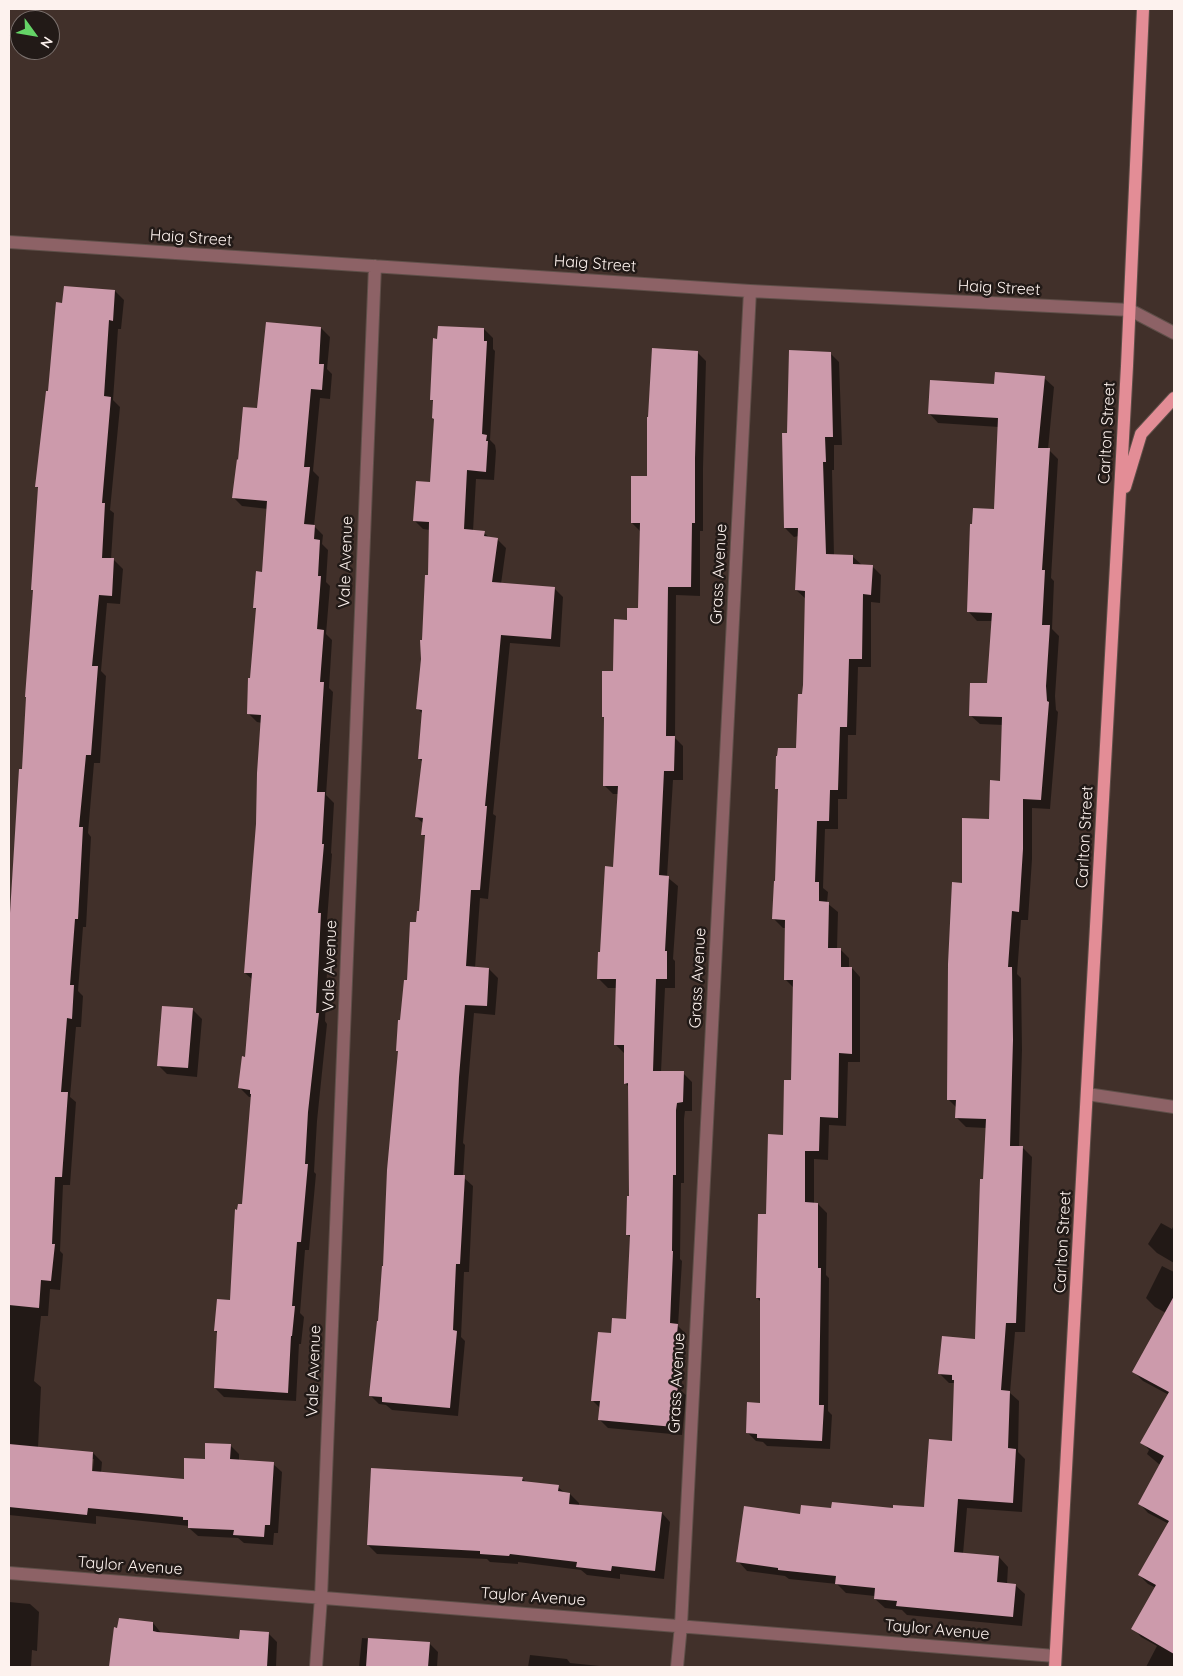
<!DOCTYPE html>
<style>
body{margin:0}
#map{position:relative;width:1183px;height:1676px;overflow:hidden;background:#41302a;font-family:Quicksand,sans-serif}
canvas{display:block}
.frame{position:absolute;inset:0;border:10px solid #fdf2ee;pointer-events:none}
.north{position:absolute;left:10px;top:10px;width:50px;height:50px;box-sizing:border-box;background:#221a17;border:1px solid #7a706d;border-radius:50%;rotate:122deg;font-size:14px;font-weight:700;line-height:20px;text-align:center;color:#fdf2ee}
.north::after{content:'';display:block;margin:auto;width:18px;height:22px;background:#65d467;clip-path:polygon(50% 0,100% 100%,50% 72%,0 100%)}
</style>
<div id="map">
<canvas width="1183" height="1676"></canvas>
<div class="frame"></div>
<div class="north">N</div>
</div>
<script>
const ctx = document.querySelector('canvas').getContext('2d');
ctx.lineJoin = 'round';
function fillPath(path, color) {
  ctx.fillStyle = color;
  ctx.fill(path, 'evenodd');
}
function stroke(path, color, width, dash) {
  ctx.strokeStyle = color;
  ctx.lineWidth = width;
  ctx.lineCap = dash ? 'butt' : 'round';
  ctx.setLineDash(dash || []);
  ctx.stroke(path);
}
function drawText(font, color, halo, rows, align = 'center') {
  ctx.font = font + ' Quicksand,sans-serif';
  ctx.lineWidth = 5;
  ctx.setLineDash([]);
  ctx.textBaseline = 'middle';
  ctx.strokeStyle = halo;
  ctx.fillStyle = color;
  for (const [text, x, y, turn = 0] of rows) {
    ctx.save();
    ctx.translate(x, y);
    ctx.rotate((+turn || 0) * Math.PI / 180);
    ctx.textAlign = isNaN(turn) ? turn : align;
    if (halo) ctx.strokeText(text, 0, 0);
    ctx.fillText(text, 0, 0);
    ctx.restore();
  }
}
const shadow = new Path2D(`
 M 115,291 L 124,300 L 121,329 L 118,329 L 113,400 L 120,407 L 110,510 L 114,513 L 111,559 L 114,560 L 123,569 L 120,604 L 107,603 L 101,671 L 106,676 L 100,763 L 94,763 L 88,833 L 91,837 L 86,927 L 83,927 L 78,991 L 83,996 L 81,1027 L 76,1027 L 70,1097 L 76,1102 L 70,1185 L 63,1185 L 60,1251 L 63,1254 L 60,1290 L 50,1289 L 48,1316 L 41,1316 L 34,1381 L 41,1387 L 38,1448 L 93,1453 L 102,1462 L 101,1473 L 185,1481 L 206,1460 L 230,1445 L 239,1454 L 239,1461 L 273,1464 L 282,1472 L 278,1533 L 274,1533 L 273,1545 L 244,1543 L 238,1538 L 198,1536 L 189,1528 L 189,1526 L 96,1516 L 96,1524 L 9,1515 L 9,932 L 20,770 L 23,770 L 39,489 L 37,487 L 63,304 ZM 91,1459 L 94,1459 L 92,1477 Z
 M 321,328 L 330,337 L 327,369 L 332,374 L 330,399 L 320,398 L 313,471 L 319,477 L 314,526 L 323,535 L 322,544 L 328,550 L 326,582 L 330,586 L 326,634 L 332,640 L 329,688 L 333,692 L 326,795 L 334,803 L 331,853 L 332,854 L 327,921 L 329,923 L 325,1021 L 327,1024 L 317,1121 L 314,1172 L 316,1174 L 309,1250 L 305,1250 L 300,1313 L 304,1317 L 301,1344 L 299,1344 L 296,1401 L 224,1397 L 215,1388 L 218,1334 L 215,1331 L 231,1301 L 243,1205 L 252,1097 L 249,1097 L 240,1088 L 246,1058 L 253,980 L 245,973 L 257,824 L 262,723 L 257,722 L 248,713 L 257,610 L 254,608 L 264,573 L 268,509 L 242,506 L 233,497 L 239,461 L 258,410 Z
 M 484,329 L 493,338 L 493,349 L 495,351 L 490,440 L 495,445 L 496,451 L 494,480 L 476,479 L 473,531 L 484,533 L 490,538 L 497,539 L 506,548 L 501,584 L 554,588 L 563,597 L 560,647 L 510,643 L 493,814 L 496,816 L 488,899 L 480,898 L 475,968 L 489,969 L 498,978 L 495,1015 L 474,1013 L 463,1143 L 465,1145 L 463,1177 L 473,1186 L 469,1272 L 464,1272 L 461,1337 L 465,1341 L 458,1416 L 392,1410 L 386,1405 L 379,1404 L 370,1395 L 380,1323 L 399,1052 L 397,1050 L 420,913 L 426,837 L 423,835 L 424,824 L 416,817 L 423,762 L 419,759 L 423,714 L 417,708 L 429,576 L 430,530 L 423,529 L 414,520 L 431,483 L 435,420 L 434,402 L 431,399 L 438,340 Z
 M 697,352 L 706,361 L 703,468 L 703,531 L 700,531 L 700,596 L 676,595 L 675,738 L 683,746 L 683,780 L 673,780 L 667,877 L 678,886 L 673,959 L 675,961 L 675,988 L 665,988 L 661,1072 L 683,1073 L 692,1082 L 692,1111 L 685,1111 L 684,1119 L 684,1183 L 681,1183 L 680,1259 L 682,1261 L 678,1326 L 686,1334 L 681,1391 L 686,1395 L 682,1435 L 608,1428 L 599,1419 L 600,1408 L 592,1400 L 612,1335 L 627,1320 L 631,1238 L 628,1235 L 630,1197 L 629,1087 L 625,1083 L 624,1053 L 615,1044 L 617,988 L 608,988 L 599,979 L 614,868 L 618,794 L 613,794 L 604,785 L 605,718 L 603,717 L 628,621 L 640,609 L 641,532 L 632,523 Z
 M 830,353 L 839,362 L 842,445 L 834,445 L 834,470 L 832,470 L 834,555 L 852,556 L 862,565 L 872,566 L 881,575 L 880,603 L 871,602 L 871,667 L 858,667 L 856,735 L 848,735 L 847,799 L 838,799 L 838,829 L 825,829 L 823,888 L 828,892 L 827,903 L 838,912 L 837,949 L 840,949 L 849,958 L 849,968 L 852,968 L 860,977 L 860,1062 L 848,1062 L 846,1126 L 829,1125 L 828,1160 L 814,1159 L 814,1204 L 818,1204 L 827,1213 L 826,1275 L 829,1278 L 828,1411 L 832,1415 L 830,1449 L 767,1446 L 763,1442 L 756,1441 L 747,1432 L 761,1404 L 761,1302 L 757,1298 L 768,1216 L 784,1136 L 792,1081 L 794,988 L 785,979 L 786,928 L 783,928 L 774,919 L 776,882 L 779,791 L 776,788 L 797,749 L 803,695 L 806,599 L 796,590 L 799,536 L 794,537 L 785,528 L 788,434 Z
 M 1044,378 L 1054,387 L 1048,449 L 1058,459 L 1051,578 L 1054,581 L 1052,629 L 1059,636 L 1055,696 L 1056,710 L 1058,712 L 1050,809 L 1032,808 L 1032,859 L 1028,920 L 1021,920 L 1017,974 L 1021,978 L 1022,1050 L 1019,1147 L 1022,1147 L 1032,1157 L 1025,1332 L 1015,1332 L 1010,1393 L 1019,1401 L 1018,1452 L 1025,1459 L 1022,1512 L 967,1508 L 963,1554 L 999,1557 L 1008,1567 L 1007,1584 L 1015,1585 L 1025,1594 L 1022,1626 L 907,1615 L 902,1610 L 885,1608 L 875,1599 L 875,1596 L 846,1593 L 837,1584 L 789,1579 L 785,1576 L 747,1571 L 738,1561 L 801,1516 L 833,1509 L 925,1508 L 953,1442 L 955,1383 L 949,1383 L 939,1373 L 976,1340 L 986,1128 L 966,1127 L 957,1118 L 957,1108 L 948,1099 L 963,884 L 991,820 L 1001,782 L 1003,725 L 980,724 L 970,715 L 988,685 L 993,621 L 977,621 L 968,611 L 995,510 L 999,427 L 938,423 L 929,413 L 995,386 Z
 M 164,1007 L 193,1010 L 202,1019 L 197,1077 L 167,1074 L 158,1065 Z
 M 1161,1223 L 1172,1229 L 1174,1225 L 1174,1263 L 1157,1253 L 1148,1244 Z
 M 1162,1266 L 1174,1272 L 1174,1667 L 1146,1667 L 1157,1646 L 1141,1637 L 1133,1628 L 1156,1588 L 1148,1584 L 1139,1575 L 1169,1524 L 1148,1513 L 1140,1504 L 1160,1465 L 1147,1454 L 1149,1450 L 1142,1442 L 1169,1395 L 1143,1381 L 1134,1372 L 1166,1313 L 1155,1307 L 1146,1298 Z
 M 522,1478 L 527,1483 L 558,1487 L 565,1493 L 570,1494 L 579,1503 L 579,1506 L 662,1513 L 670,1522 L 664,1579 L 620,1574 L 620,1579 L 587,1575 L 581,1570 L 518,1562 L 518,1564 L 490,1562 L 487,1559 L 377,1554 L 368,1545 Z
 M 9,1602 L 30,1604 L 39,1612 L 37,1651 L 32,1650 L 31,1667 L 9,1667 Z
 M 153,1623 L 162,1634 L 241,1640 L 268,1633 L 277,1642 L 276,1667 L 110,1667 L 115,1628 Z
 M 362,1638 L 429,1643 L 438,1652 L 437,1667 L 359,1667 Z
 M 530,1655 L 567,1659 L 570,1663 L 610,1667 L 528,1667 Z`);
const building = new Path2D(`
 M 64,286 L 115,290 L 113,321 L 109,320 L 104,396 L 111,397 L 102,503 L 105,503 L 102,558 L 114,558 L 112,596 L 99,595 L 92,666 L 98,666 L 91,755 L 86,755 L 79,827 L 83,827 L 78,919 L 75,919 L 70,985 L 74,985 L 72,1019 L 67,1018 L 61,1092 L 68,1092 L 62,1177 L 55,1177 L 52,1244 L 55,1244 L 51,1281 L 41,1280 L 39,1308 L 9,1305 L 9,929 L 19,769 L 22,769 L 26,697 L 25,697 L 33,590 L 31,590 L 38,487 L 35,487 L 46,391 L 48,391 L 56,302 L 62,303 Z
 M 266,322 L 321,327 L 319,364 L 324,364 L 322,390 L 311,389 L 304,467 L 310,467 L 304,524 L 315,525 L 314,539 L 320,540 L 318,576 L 321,576 L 317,629 L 324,630 L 320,682 L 324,682 L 317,792 L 325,792 L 322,844 L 324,844 L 318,913 L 321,913 L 316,1013 L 319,1013 L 308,1112 L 305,1164 L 308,1164 L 301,1242 L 297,1242 L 292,1306 L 295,1306 L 292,1336 L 291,1336 L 288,1393 L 214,1388 L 217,1331 L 214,1331 L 217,1299 L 230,1300 L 235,1209 L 237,1210 L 238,1204 L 242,1204 L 251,1094 L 250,1094 L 250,1090 L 238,1088 L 242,1056 L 245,1057 L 252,973 L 244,973 L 256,824 L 257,773 L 261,715 L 247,714 L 248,678 L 250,678 L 256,608 L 253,608 L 256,571 L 262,572 L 267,501 L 232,498 L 237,459 L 238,460 L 243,407 L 257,408 Z
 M 438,326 L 484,328 L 484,341 L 487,341 L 482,434 L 487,435 L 486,441 L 488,441 L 486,472 L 467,470 L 464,529 L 485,531 L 484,536 L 498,538 L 492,582 L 555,587 L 551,639 L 501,635 L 485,806 L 487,806 L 480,890 L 471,890 L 466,966 L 489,968 L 487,1006 L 465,1005 L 459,1077 L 454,1175 L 465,1175 L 460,1264 L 456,1264 L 453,1330 L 457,1331 L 450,1408 L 382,1402 L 382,1397 L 369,1396 L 377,1321 L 378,1321 L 382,1266 L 383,1266 L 387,1170 L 398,1051 L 396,1051 L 398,1020 L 400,1020 L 404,980 L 407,980 L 410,922 L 416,922 L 417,911 L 419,911 L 425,835 L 421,835 L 423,818 L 415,817 L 422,759 L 418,759 L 422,710 L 416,709 L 421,659 L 420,640 L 422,640 L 425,575 L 428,575 L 429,522 L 413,521 L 416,481 L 430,482 L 434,419 L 432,418 L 433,400 L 430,400 L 433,338 L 437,339 Z
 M 652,348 L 698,351 L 695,458 L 695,523 L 692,523 L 691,587 L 668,587 L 666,736 L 675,736 L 674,771 L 664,771 L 659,875 L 669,876 L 665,951 L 667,951 L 667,979 L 656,979 L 653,1071 L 684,1071 L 683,1102 L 677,1103 L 676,1110 L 676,1175 L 673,1175 L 672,1251 L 673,1251 L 670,1323 L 678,1324 L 672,1385 L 678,1385 L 674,1427 L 598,1420 L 600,1401 L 591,1401 L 598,1332 L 611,1333 L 612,1318 L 626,1319 L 630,1235 L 626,1235 L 627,1196 L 629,1196 L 628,1083 L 624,1084 L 624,1045 L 614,1045 L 616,979 L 597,979 L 598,952 L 600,952 L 605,866 L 613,867 L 618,786 L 603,786 L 604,717 L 602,717 L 602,671 L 613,671 L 614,619 L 627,620 L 627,608 L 638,608 L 640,523 L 631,523 L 631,476 L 647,476 L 647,417 L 648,417 Z
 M 789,350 L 831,352 L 833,437 L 825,437 L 826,462 L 823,462 L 826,554 L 853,555 L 853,564 L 873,565 L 871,595 L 863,594 L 862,659 L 849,659 L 847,727 L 840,727 L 838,790 L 830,790 L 829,821 L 817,821 L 815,882 L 819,882 L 819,901 L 829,902 L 828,948 L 841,948 L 841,967 L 852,967 L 852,1054 L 839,1053 L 838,1118 L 820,1117 L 819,1151 L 805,1151 L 805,1202 L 818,1203 L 818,1268 L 821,1268 L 819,1405 L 824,1405 L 822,1441 L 757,1438 L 757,1434 L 746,1433 L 747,1402 L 760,1403 L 760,1298 L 756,1298 L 758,1214 L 766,1214 L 768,1134 L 783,1135 L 784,1080 L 791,1080 L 793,980 L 784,980 L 785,920 L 772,919 L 774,881 L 775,881 L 778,789 L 775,789 L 776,756 L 777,756 L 778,748 L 796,748 L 798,694 L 802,694 L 803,685 L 805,591 L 795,590 L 798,528 L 784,528 L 782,433 L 787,433 Z
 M 995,372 L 1045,376 L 1038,448 L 1050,448 L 1042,570 L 1045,570 L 1042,625 L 1050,625 L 1046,686 L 1047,701 L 1049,702 L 1041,800 L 1023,799 L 1023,849 L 1019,912 L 1012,911 L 1008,967 L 1012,967 L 1013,1040 L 1010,1146 L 1023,1146 L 1016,1323 L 1006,1323 L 1001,1390 L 1010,1391 L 1008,1448 L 1016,1449 L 1013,1503 L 958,1499 L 954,1552 L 999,1556 L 997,1582 L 1016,1584 L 1013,1617 L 896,1606 L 897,1601 L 874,1599 L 875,1588 L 835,1584 L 836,1576 L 778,1570 L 778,1568 L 736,1562 L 744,1506 L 800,1514 L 801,1505 L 831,1508 L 832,1502 L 893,1508 L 893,1505 L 924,1507 L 929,1439 L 952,1441 L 954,1380 L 952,1380 L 952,1375 L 938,1374 L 942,1336 L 975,1339 L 980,1179 L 983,1179 L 986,1119 L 955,1118 L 956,1100 L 947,1100 L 948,964 L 952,882 L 962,883 L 962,818 L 989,819 L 990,780 L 1000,781 L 1002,717 L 969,716 L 970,683 L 987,683 L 992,613 L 967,612 L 970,524 L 972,524 L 973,508 L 994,509 L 998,418 L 928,414 L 930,380 L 994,384 Z
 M 162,1006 L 193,1008 L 188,1068 L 157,1066 Z
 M 1174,1296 L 1174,1654 L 1131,1629 L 1156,1585 L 1138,1575 L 1169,1521 L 1138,1504 L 1164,1456 L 1140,1443 L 1169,1392 L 1132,1372 Z
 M 205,1443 L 231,1444 L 230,1459 L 274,1462 L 270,1525 L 265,1525 L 264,1537 L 233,1535 L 234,1530 L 188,1528 L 188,1520 L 183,1520 L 183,1517 L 88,1508 L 87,1515 L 9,1507 L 9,1444 L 93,1452 L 92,1471 L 184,1479 L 184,1458 L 205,1459 Z
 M 371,1468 L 523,1477 L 522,1481 L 559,1485 L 558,1491 L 570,1493 L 569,1504 L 662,1512 L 655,1571 L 612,1566 L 611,1571 L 576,1567 L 577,1562 L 510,1554 L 509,1556 L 480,1554 L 480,1551 L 367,1545 Z
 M 119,1618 L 153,1622 L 153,1631 L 157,1632 L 239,1639 L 240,1630 L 269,1632 L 267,1667 L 109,1667 L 114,1627 L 117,1628 Z
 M 368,1638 L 430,1642 L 428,1667 L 366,1667 Z`);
const minor = new Path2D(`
 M 9,242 L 750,291 L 1130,310 L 1174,333
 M 1087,1094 L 1174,1107
 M 9,1573 L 1055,1656
 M 316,1667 L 321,1597 L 375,266
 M 677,1667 L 681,1625 L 750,291`);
const major = new Path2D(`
 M 1125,487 L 1141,434 L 1174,398
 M 1055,1667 L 1127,366 L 1143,9`);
const streetNames = [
 ["Haig Street",191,238,4],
 ["Haig Street",595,264,4],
 ["Haig Street",999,288,3],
 ["Carlton Street",1107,433,-87],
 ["Vale Avenue",346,562,-88],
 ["Grass Avenue",719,574,-87],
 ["Carlton Street",1085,837,-87],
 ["Vale Avenue",330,966,-88],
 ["Grass Avenue",698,978,-87],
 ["Carlton Street",1063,1242,-87],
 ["Vale Avenue",314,1371,-88],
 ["Grass Avenue",677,1383,-87],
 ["Taylor Avenue",130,1566,4],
 ["Taylor Avenue",533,1597,4],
 ["Taylor Avenue",937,1630,5]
];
fillPath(shadow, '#0007');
fillPath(building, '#cc9aab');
stroke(minor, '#5f4f49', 14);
stroke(major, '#5f4f49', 14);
stroke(minor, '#8d6266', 12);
stroke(major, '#e38d96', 12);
drawText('16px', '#fdf2ee', '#221a17', streetNames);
</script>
